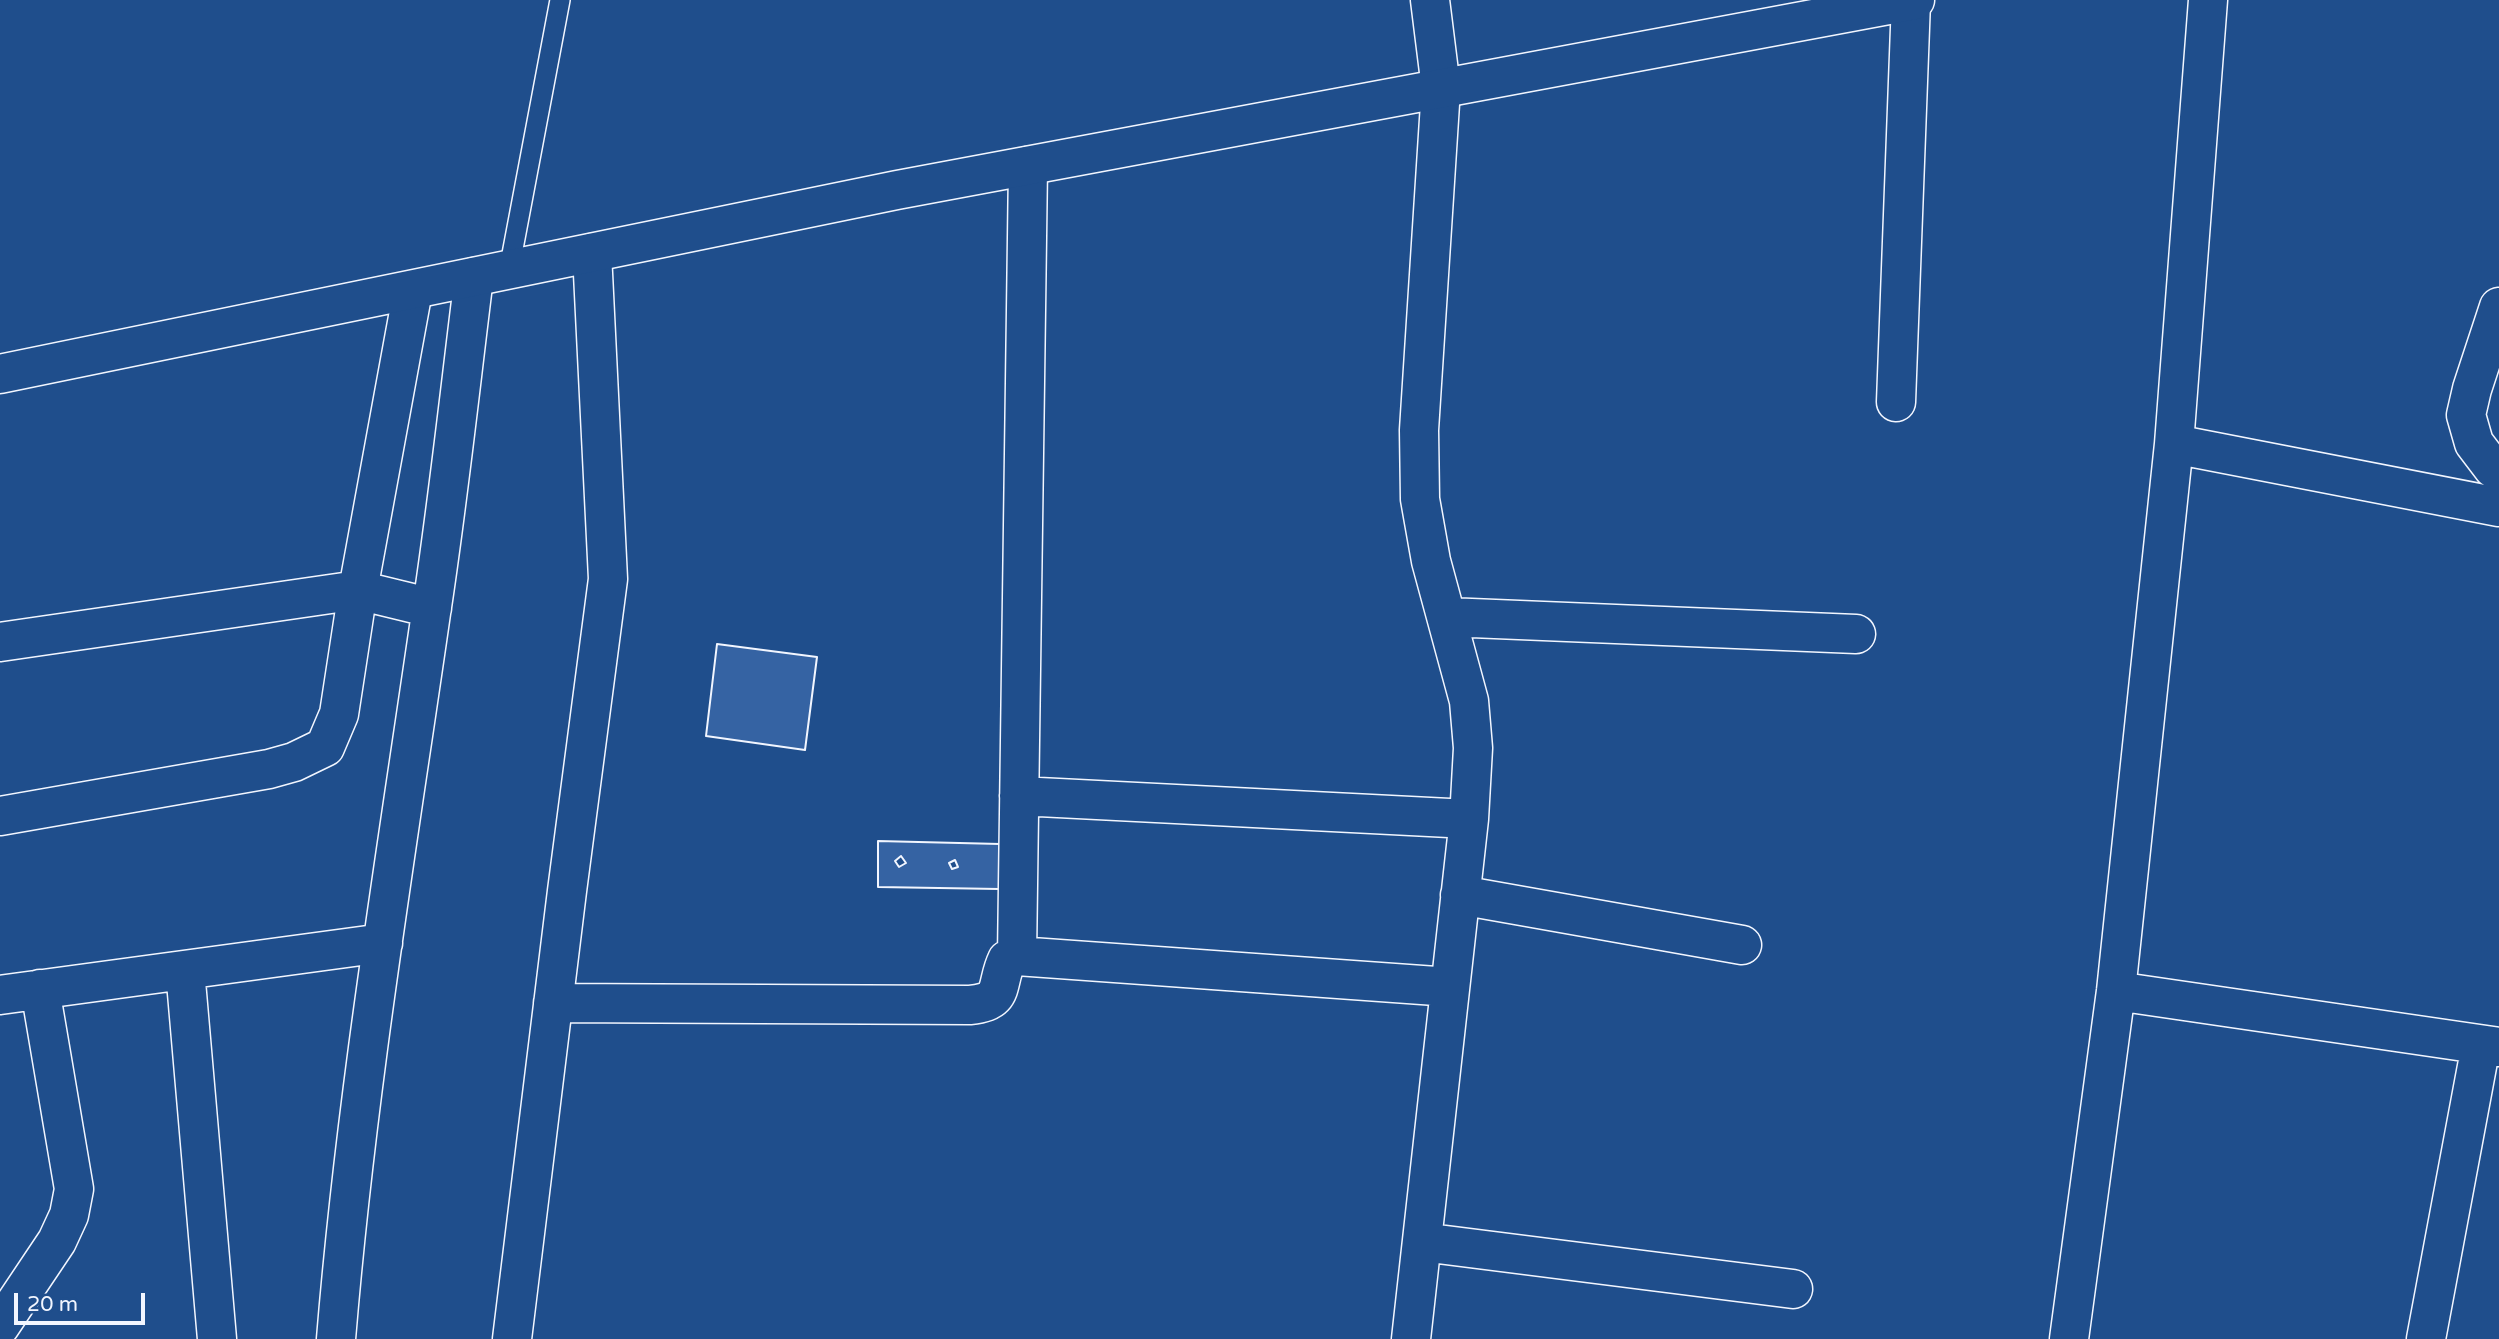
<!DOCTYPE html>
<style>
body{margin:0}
#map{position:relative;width:2499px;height:1339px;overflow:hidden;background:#1f4e8c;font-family:"Varela Round",sans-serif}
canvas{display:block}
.scale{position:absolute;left:14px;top:1293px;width:131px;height:32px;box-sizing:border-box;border:4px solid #f2f6ff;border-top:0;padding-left:9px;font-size:21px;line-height:24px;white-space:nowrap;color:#f2f6ff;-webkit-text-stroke:5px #1f4e8c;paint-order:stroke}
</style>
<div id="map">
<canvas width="2499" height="1339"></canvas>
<div class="scale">20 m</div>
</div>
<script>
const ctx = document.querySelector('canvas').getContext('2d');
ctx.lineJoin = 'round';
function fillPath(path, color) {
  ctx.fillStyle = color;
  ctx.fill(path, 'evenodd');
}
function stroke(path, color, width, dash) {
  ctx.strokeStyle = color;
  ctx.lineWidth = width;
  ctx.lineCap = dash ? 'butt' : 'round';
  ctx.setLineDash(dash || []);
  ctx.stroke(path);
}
const building = new Path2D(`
 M 717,644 L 817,657 L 805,750 L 706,736 Z
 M 878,841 L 1000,844 L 999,889 L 878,887 Z
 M 901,856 L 906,863 L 899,867 L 895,861 Z
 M 955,860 L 958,867 L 952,869 L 949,863 Z`);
const lane = new Path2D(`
 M 509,270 L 560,0`);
const street = new Path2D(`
 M 2499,307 L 2472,389 L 2466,415 L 2474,443 L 2493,468 L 2499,470
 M 1896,402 L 1911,1
 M 2174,444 L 2499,507
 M 1447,617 L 1856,634
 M 0,642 L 358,590 L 432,608
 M 1019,796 L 1469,819
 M 0,816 L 269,769 L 294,762 L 325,747 L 339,714 L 358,590 L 413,290
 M 1460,895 L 1742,945
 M 1017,956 L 1028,166
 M 185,970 L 217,1339
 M 2116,991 L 2499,1047
 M 0,995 L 383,943
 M 553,1003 L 970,1005 C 1006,1002 995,985 1007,960 L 1017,956 L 1450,987
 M 1422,1242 L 1793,1289
 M 0,1326 L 57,1241 L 69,1215 L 74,1189 L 40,989
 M 336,1339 C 356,1096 396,855 431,613 C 448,502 460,389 474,277
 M 512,1339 L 567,891 L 608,579 L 592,253
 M 1411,1339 L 1469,819 L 1473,748 L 1469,701 L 1431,561 L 1420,499 L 1419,430 L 1441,88 L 1430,0
 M 2069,1339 L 2116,991 L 2174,444 L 2208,0
 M 2426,1339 L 2481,1045`);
const secondary = new Path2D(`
 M 0,374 L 897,190 L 1915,0`);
fillPath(building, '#3563a3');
stroke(building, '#f2f6ff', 2);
stroke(lane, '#f2f6ff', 22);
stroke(street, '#f2f6ff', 41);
stroke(secondary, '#f2f6ff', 41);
stroke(lane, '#1f4e8c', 19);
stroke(street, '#1f4e8c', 38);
stroke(secondary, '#1f4e8c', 38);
</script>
